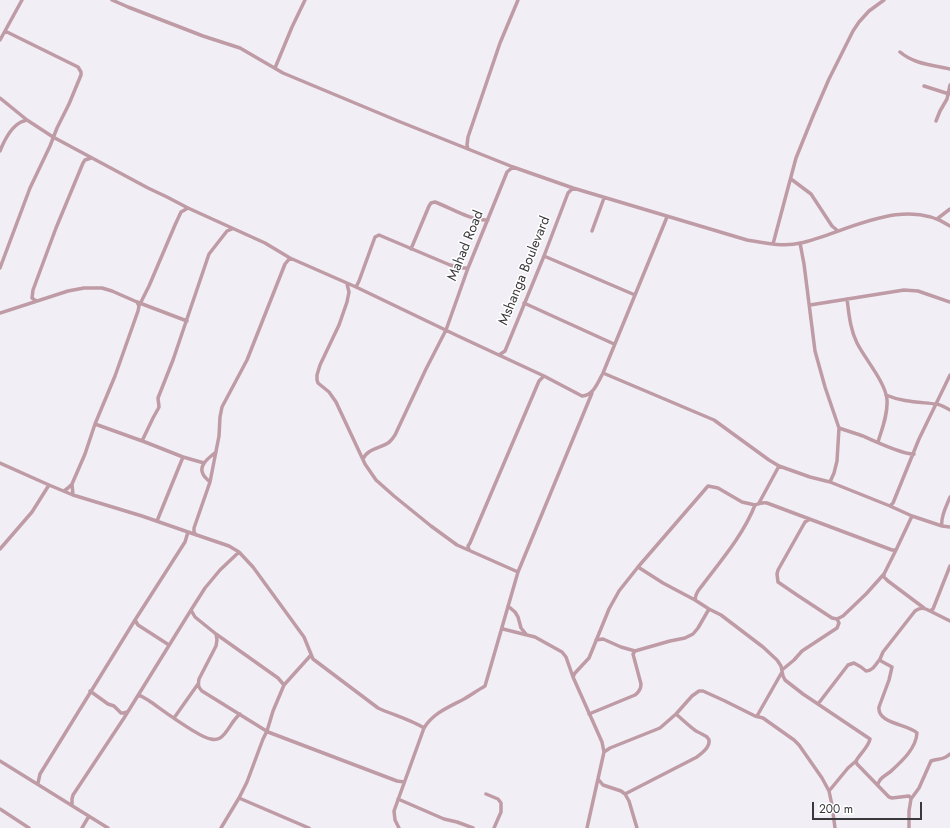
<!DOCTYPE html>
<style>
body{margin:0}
#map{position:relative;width:950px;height:828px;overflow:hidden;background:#f1eef6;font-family:Jost,sans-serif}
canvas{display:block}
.scale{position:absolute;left:812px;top:802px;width:110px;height:18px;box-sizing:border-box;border:2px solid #39383b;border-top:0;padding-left:5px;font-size:12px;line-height:14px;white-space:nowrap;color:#39383b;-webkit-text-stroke:3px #fff;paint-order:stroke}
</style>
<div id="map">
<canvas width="950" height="828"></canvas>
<div class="scale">200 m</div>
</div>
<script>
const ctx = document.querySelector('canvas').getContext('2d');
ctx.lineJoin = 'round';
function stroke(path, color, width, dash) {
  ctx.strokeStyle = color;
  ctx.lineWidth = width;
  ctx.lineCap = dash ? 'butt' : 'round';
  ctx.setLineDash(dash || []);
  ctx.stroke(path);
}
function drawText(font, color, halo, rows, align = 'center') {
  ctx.font = font + ' Jost,sans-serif';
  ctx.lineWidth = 3;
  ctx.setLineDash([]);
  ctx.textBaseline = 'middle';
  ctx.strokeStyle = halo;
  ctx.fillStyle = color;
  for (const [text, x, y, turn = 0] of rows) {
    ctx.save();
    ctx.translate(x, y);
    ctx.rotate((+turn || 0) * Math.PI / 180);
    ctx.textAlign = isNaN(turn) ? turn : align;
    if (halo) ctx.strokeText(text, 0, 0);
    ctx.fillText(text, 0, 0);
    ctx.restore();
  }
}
const street = new Path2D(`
 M 112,0 L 128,7 L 203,36 L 240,48 L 283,73 L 398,121 L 513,167 L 573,188 L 747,240 C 765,243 783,247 801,243 C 847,232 905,195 950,226
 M 0,40 L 5,31 L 22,0
 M 900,52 C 914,64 932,65 950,69
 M 275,68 L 292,27 L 305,0
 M 924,86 L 949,94
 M 0,98 L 27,120 L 53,137 L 148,188 L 167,197 L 188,208 L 265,243 L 290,258 L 356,287 L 458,336 L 544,376 L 582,396 C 594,395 598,382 603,373 L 667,217
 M 936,121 L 940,111 L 947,99 L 950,85
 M 468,149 L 467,145 L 468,137 L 500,43 L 518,0
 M 0,151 C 4,141 11,127 21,122 C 23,121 25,121 27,120
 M 791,179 L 811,194 L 832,226 L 838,231
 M 937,219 L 950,209
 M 592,231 L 604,198
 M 800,243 L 804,264 L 815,351 L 825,387 L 839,428 L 837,461 L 834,473 L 830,482
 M 773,244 L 796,158 L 813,116 L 829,79 L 853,31 L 859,22 L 869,11 L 884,0
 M 411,249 L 429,206 L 431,203 L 435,202 C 451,208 471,221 488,220
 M 544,256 L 635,295
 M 0,268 L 30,188 L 50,146 L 57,128 L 69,104 L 81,75 L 81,72 L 78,67 L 5,31
 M 347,284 L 349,292 L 347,302 L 339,325 L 320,365 L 317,375 L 317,380 L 318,383 L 329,392 L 336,402 L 365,464 L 376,480 L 394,496 L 431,526 L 457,545 L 518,572
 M 356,287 L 359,281 L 375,237 L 379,235 L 450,265 L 462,268 L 468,268
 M 847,299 C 849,314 850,329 857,343 C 865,359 886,383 887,400 C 888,414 882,429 878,442
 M 36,301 L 32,298 L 33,290 L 56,228 L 83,163 L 85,160 L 91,158
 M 524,303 L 614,344
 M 140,304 L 149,286 L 175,225 L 181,212 L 188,208
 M 810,305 L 904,290 L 918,291 L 950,302
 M 0,313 L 68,291 L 84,288 L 102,288 L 112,291 L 137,302 L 187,321
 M 499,355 L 505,351 L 544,256 L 568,193 L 573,188
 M 603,373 L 714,420 L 769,460 L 779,466 L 810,477 L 830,482 L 890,506 L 912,516 L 942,526 L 950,527
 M 886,395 C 902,402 919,402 936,404 C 940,404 946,408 950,410
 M 95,424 L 145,442 L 183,457 L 204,463
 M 839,428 C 847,431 855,433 863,436 C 874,441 904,455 914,454
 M 142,441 L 153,418 L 158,409 L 159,407 L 158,398 L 173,360 L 209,254 L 227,231 L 232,229
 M 363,459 C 367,449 380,448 388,443 C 391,441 393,438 395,435 L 426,369 L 446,330 L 468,268 L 505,177 L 507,172 L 513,167
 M 0,463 L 49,485 L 73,495 L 142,516 L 188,532 L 229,546 L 239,552 L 253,567 L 304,637 L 313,659 L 378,708 C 393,715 409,719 424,728
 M 210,482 C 208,480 204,477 203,474 C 198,465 210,457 216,452
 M 72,484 L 73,495
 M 64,491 L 68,488 L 72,484 L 85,454 L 95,424 L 115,376 L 138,311 L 139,306 L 137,302
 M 759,503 L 779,466
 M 890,506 L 893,503 L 919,439 L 950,375
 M 810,519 L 805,522 L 778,570 L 777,574 L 778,582 L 797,595 L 832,618 L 837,619 L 843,616 L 866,594 L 884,574
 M 157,521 L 183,457
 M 942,526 C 940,517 947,505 950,497
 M 196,535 L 194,532 L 194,528 L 210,482 L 219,436 L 220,417 L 222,407 L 247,360 L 285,264 L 290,258
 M 0,549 L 32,512 L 49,485
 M 469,550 L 468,546 L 470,543 L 487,503 L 539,381 L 544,376
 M 896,550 L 884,574 L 884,577 L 888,581 L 924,608
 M 239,552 L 220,570 L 205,588 L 191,610 L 195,617 L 216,634 L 217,640 L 216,646 L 199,679 C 198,685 198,687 202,691 L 268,732 L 397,781 L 404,782
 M 638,567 L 663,583 L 695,600 L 709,609 L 721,615 L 763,647 L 777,660 L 781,666 L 783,676 L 785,680 L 803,694 L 870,739 C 869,746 860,754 856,761 L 857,764 L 889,797 L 892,798 L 909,796 L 910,797 L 911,799 L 909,811 L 909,828
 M 695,600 L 696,595 L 698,591 C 718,564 743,536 755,505
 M 508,606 L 515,612 L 518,617 L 521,628 L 526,634
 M 930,611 L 950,621
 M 135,620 L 138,625 L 169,645
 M 502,627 L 503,629 L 535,637 L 562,652 L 566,657 L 573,677 L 602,742 L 604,752 L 587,828
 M 216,634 L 278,678 L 284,685 L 273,711 L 267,731
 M 596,640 L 603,639 L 621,647 L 635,651 L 670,641 L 685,638 L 693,634 L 698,628 L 709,609
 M 782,670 L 794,660 L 802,651 L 837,628 L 839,623 L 837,619
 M 573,677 L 575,673 L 589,658 L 609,609 L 619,591 L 638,567 L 708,486 L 718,488 L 742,502 L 755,505 C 760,503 762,502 767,503 L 892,550 L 896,550 L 912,516
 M 284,685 L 311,655
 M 90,691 L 108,704 L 114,706 L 121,713 L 124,713 L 127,712
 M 138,696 L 141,696 L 148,700 C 160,708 199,738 211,739 C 214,740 218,739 220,738 C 228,733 232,720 240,714
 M 818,704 L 848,665 L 854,663 L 861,667 L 866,671 C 873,671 876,664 880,659
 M 589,714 L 635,695 C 639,692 641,689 641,684 L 633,654 L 635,651
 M 757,716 L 782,672
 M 174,718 L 198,684
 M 604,752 L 610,748 L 660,728 L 676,714 L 692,696 L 699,691 L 703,691 L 725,701 L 755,716 L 763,718 L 794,740 L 799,745 L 822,778 L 829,791 L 832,805 L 835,828
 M 0,761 L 108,828
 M 598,779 L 603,785 L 621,791 L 625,794 L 629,801 L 637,828
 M 38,783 L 40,774 L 135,620 L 185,542 L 188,532
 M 878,786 C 878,783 878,783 880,780 C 882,777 886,775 890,772 C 901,762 916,749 917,733 C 909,724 877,724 879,707 L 889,680 L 892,667 L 881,661 L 880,659 L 883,652 L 915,611 C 921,607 925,608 930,611 L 933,609 L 950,566
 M 829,791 L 848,768 L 856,761
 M 486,794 L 498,799 L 501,803 L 501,812 L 494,828
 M 625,794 L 697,757 C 702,753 714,744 707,737 C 704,735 700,733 696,731 C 689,726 683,720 676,714
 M 239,798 L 309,828
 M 398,799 L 444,819 L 457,822 L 473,828
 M 911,799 L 919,788 L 931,761 C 939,758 943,761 950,754
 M 72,805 L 72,799 L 73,795 L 124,718 L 191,610
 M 0,809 L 29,828
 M 82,828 L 89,816
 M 221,828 L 239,798 L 247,782 L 263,739 L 266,733 L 268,732
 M 399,828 L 395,820 L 394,811 L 424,728 C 433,713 449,707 464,699 C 471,695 478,690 485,686 L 518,572 L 592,393`);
const streetNames = [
 ["Mahad Road",466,246,-68],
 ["Mshanga Boulevard",525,271,-68]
];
stroke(street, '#bf9ba5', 3.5);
drawText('14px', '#39383b', '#fff', streetNames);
</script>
